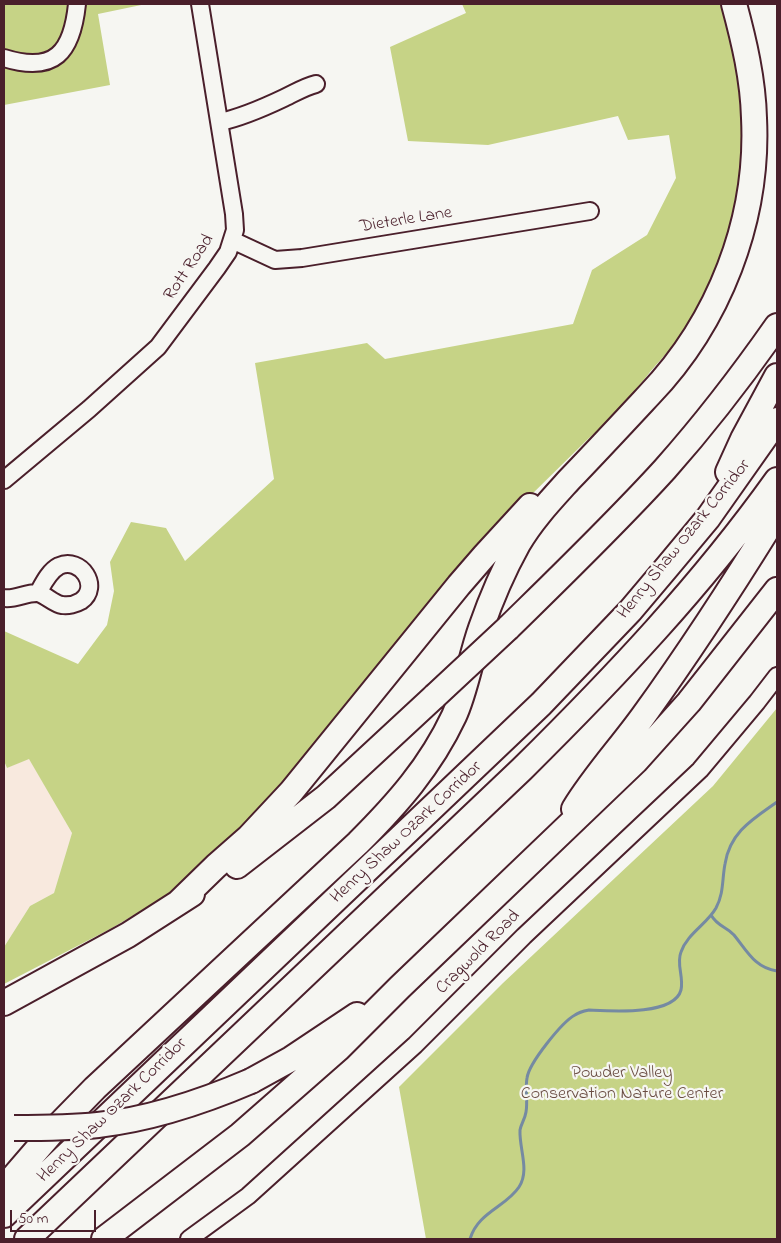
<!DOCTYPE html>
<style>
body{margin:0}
#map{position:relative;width:781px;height:1243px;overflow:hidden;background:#f6f6f2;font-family:"Indie Flower",sans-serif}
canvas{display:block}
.frame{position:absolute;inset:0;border:5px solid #4a1f2b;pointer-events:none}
.scale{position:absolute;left:10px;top:1210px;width:86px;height:22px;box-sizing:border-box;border:2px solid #4a1f2b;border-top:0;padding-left:6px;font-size:15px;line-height:18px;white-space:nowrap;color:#4a1f2b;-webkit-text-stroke:4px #f6f6f2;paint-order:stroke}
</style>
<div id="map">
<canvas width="781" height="1243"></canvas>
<div class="frame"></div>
<div class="scale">50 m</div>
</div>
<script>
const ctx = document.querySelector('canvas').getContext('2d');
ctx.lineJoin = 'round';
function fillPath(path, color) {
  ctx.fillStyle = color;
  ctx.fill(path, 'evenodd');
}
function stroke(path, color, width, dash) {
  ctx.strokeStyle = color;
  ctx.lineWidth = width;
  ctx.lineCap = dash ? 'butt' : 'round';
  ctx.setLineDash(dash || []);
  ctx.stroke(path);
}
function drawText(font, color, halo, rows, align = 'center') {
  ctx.font = font + ' "Indie Flower",sans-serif';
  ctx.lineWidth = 4.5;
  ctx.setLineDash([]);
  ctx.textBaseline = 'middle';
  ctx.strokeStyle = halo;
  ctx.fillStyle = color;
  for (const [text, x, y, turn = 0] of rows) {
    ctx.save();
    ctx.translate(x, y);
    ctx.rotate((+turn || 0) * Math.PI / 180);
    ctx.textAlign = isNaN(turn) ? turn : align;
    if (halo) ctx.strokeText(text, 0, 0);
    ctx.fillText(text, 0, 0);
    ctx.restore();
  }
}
const built = new Path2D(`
 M 29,758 L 72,833 L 54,893 L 30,906 L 4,947 L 4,761 L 7,768 Z`);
const green = new Path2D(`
 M 4,4 L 146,4 L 98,14 L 110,85 L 4,105 Z
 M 462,4 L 721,4 C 733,49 741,87 742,134 C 742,152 743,170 740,187 C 737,206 730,224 725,242 C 716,271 705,300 688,325 C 677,342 663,357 650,372 C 631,396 612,419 588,439 L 465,560 L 259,815 L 212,859 L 166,896 L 112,928 L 4,984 L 4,947 L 30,906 L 54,893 L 72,833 L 29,759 L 7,768 L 4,761 L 4,631 L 78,664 L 107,625 L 114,591 L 110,562 L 131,522 L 166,528 L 185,561 L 274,479 L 255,363 L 367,343 L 385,359 L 573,324 L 592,270 L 647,235 L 676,178 L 669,135 L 628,140 L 618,116 L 488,145 L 408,141 L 390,47 L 466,13 Z
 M 777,708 L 777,1239 L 426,1239 L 399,1087 L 503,983 L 713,786 Z`);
const stream = new Path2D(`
 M 711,915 C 718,927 726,926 734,935 C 747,951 755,968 777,971
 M 470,1239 C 478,1212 506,1207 519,1187 C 530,1170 519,1149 520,1130 C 521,1124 525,1119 526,1112 C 528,1101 525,1089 527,1078 C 529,1063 562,1022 575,1015 C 579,1012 584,1011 589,1010 C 610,1011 674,1016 681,990 C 684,977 676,964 681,952 C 687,934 707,924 716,908 C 724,893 722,879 725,864 C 730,832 753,819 777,802`);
const minor = new Path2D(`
 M 4,58 C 55,74 72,52 77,4
 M 220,122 C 243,117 263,108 284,98 C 295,93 304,87 316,84
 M 232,240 L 275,260 L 302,258 L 590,211
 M 4,480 L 89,409 L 158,347 L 217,268 L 228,252 L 235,230 L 234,214 L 200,4
 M 4,598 C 15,600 27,592 38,593 C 46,595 54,604 62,605 C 68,606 76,604 81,601 C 101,587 81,556 59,566 C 49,571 43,584 38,593
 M 189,1239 L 248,1196 L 415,1045 L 524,936 L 700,770 L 757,702 L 777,676`);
const highway = new Path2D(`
 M 728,472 L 743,439 L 777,376
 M 508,628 C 561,576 615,524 665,469 C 705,424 742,376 777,326
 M 574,809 C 594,776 621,747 644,715 C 691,650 735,582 777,514
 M 237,866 L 326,797 L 435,696
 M 179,902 L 216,866 L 249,837 L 291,792 L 459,585 L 485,555 L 530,506
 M 4,1003 L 128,935 L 192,894
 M 251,1081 L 291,1059 L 357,1015
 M 4,1188 L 54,1130 L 95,1088 L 358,843 C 397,804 430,767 454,716 C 466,690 471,656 481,628 C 491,599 503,571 518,544 C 532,520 550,501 569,480 C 596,452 622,424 649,395 C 719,322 759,220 754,118 C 753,79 744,41 734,4
 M 4,1215 L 541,704 L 630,611 L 668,566 L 708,518 L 777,420
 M 27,1239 L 522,769 C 614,678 702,585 777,480
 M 104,1239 L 240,1135 L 338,1049 L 400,987 L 636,761 L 689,702 L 777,590`);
const highwayBridge = new Path2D(`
 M 435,696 L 508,628
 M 14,1128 C 42,1128 70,1128 98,1125 C 151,1119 202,1102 251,1081`);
const streetNames = [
 ["Dieterle Lane",406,221,-9],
 ["Rott Road",190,268,-56],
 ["Henry Shaw Ozark Corridor",685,540,-51],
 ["Henry Shaw Ozark Corridor",407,833,-43],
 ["Cragwold Road",479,953,-45],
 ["Henry Shaw Ozark Corridor",113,1111,-44]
];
const parkNames = [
 ["Powder Valley",622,1074],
 ["Conservation Nature Center",622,1095]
];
fillPath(built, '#f8e9de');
fillPath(green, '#c6d386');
stroke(stream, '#758aa2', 3);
stroke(minor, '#4a1f2b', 20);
stroke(highway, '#4a1f2b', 28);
stroke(minor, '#f6f6f2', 16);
stroke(highway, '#f6f6f2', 24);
stroke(highwayBridge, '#4a1f2b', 28, []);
stroke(highwayBridge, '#f6f6f2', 24);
drawText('18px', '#4a1f2b', '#f6f6f2', streetNames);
drawText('18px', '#694c42', '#f6f6f2', parkNames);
</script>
